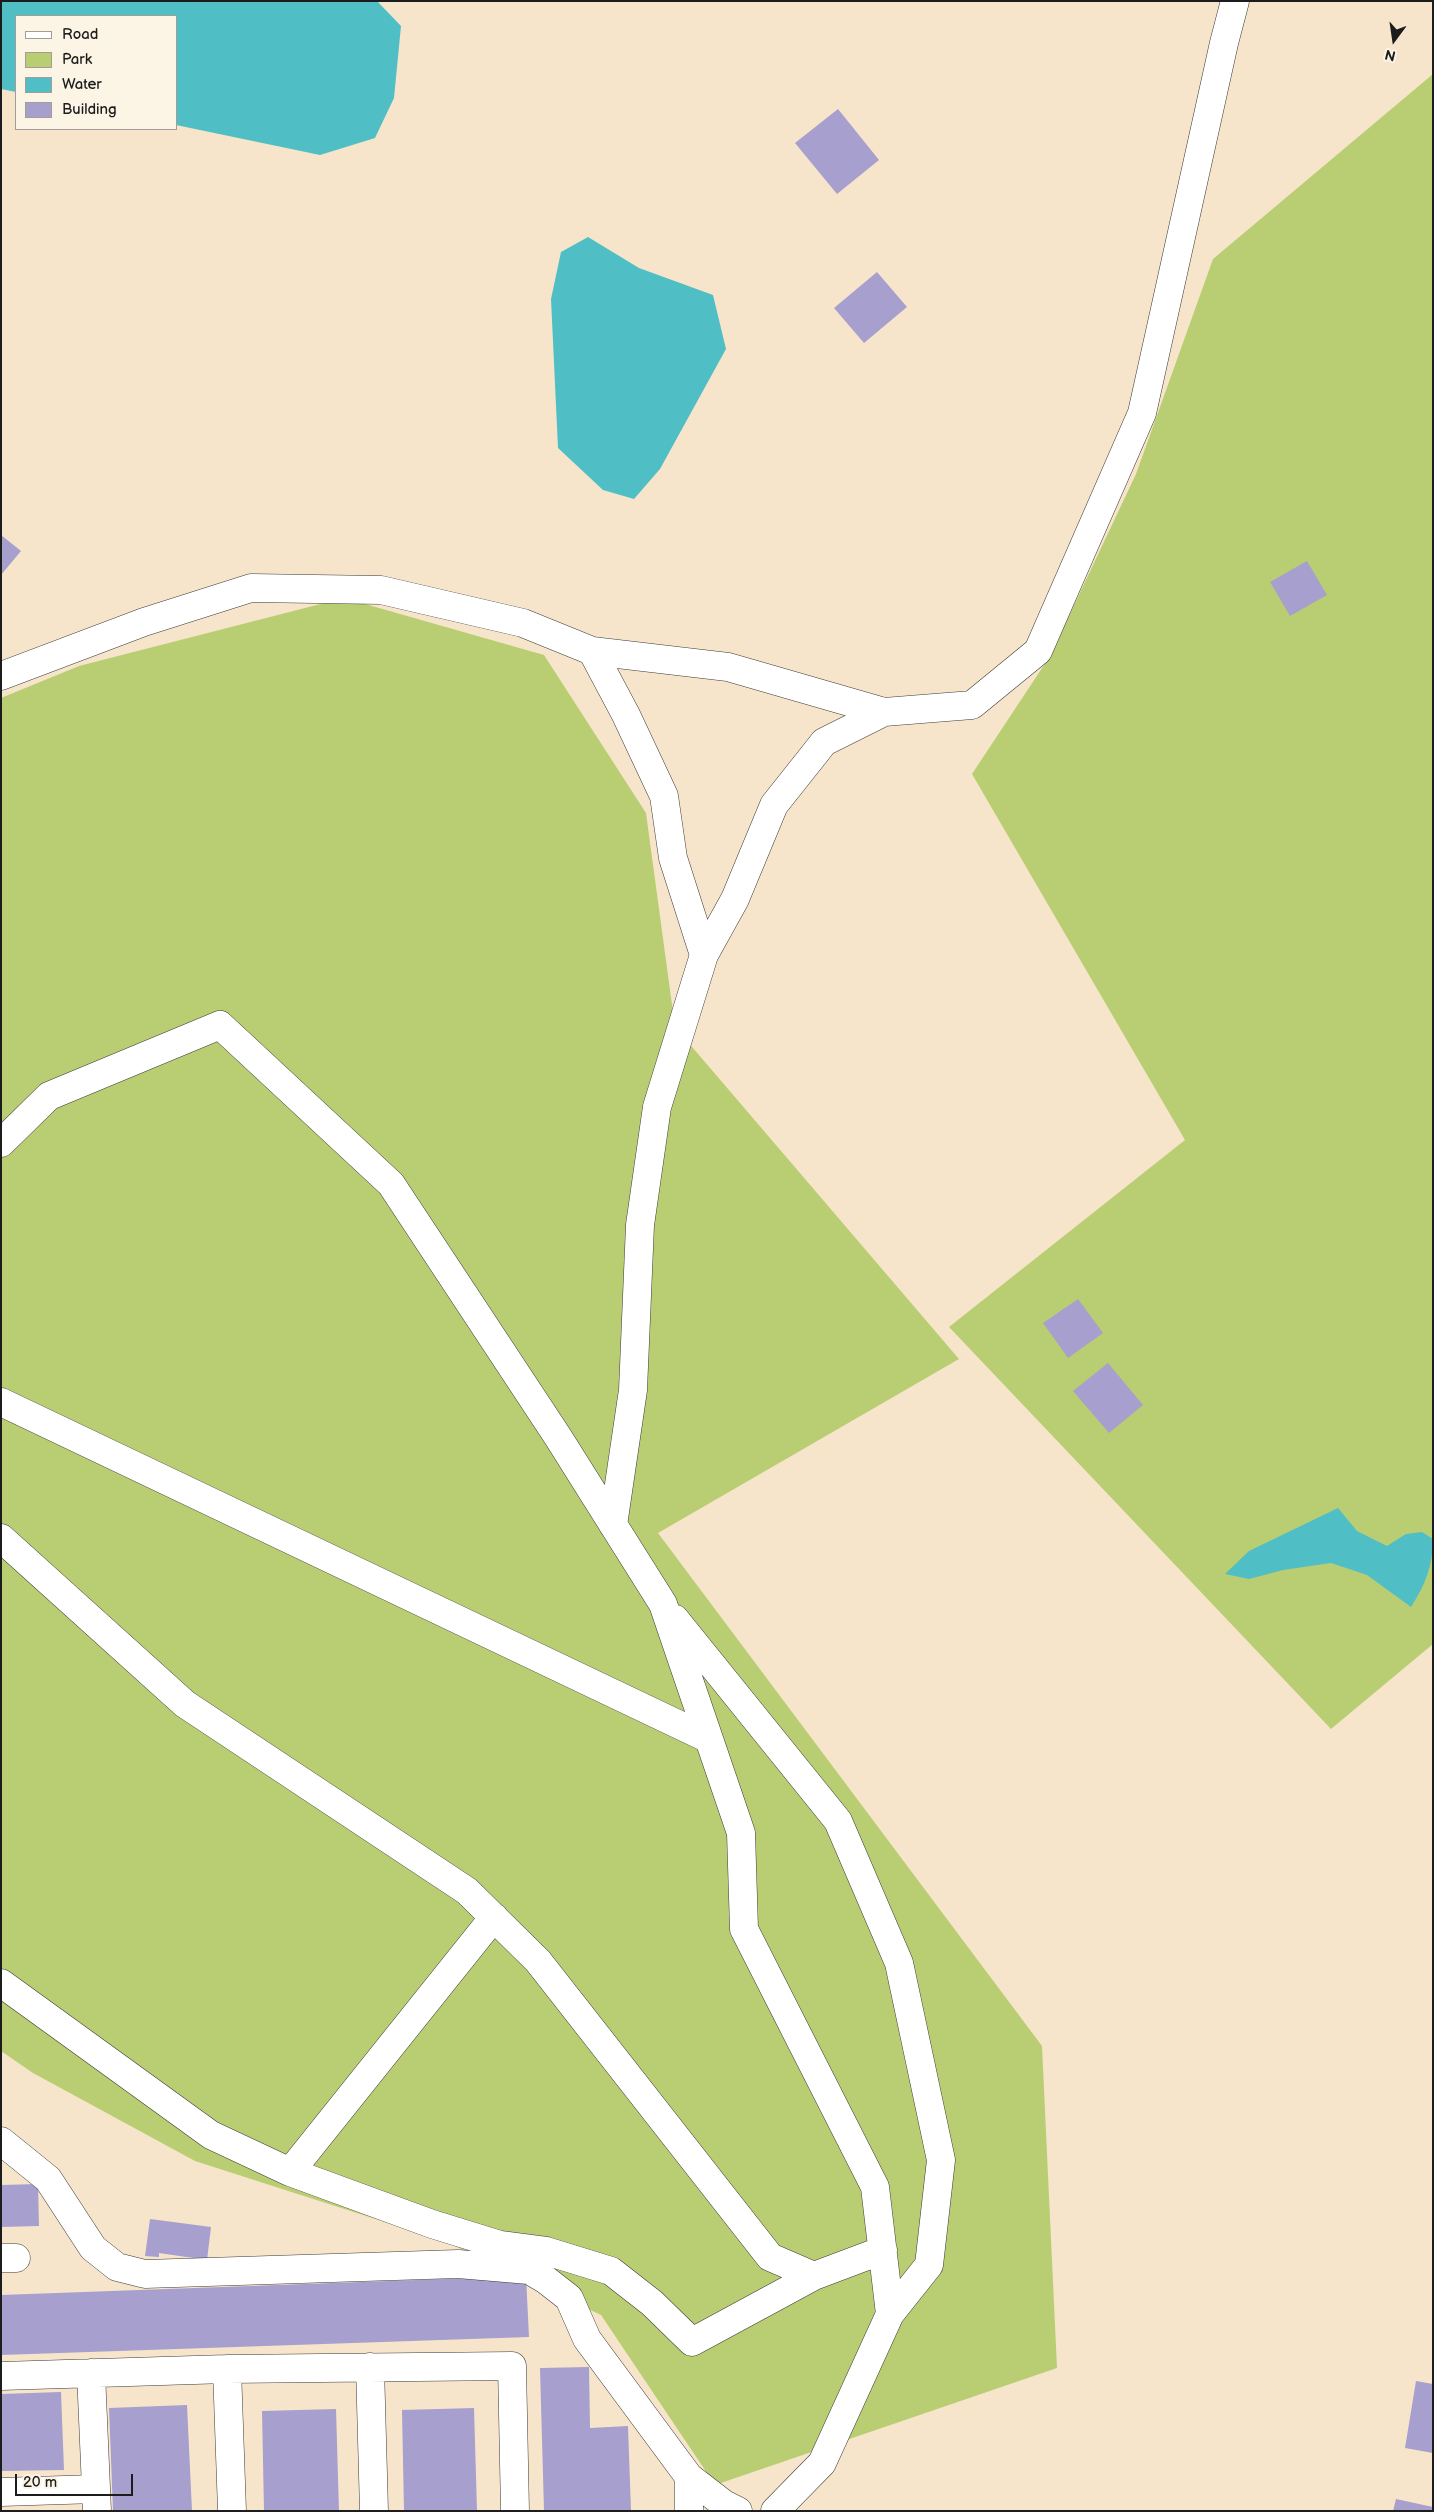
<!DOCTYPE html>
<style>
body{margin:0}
#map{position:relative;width:1434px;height:2512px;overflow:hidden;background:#f6e5cb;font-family:"Balsamiq Sans",sans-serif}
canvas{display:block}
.frame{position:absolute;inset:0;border:2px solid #1c1c1c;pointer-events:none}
.legend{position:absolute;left:15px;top:15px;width:162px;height:115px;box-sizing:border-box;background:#fcf5e5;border:1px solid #a29e95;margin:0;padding:6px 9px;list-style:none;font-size:15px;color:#1c1c1c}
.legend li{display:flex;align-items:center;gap:10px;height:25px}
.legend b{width:25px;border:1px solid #a29e95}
.north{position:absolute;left:1369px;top:15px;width:50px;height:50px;-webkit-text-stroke:4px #fcf5e5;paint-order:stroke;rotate:194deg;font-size:14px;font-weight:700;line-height:20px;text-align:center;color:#1c1c1c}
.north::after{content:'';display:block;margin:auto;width:18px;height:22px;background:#1c1c1c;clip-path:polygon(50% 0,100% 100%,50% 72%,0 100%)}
.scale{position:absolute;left:15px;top:2474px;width:118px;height:22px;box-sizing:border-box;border:2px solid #1c1c1c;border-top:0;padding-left:6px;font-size:15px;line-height:18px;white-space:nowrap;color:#1c1c1c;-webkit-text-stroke:4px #fcf5e5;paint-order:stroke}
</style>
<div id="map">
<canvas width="1434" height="2512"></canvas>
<div class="frame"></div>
<ul class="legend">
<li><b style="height:6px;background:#fff"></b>Road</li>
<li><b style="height:14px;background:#b9ce72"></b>Park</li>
<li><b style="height:14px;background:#50bec5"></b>Water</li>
<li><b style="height:14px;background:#a79fce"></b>Building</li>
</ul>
<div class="north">N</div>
<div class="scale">20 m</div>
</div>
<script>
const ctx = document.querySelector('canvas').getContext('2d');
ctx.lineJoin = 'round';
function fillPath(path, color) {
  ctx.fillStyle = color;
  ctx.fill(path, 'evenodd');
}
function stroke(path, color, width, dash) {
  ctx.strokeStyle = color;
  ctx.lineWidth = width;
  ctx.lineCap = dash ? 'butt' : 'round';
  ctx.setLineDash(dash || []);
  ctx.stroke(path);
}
const green = new Path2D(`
 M 1433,74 L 1433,1644 L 1331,1729 L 949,1327 L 1185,1140 L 972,774 L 1050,656 L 1136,474 L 1213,259 Z
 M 344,598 L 544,655 L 646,813 L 675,1027 L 959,1359 L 658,1533 L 1042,2046 L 1057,2368 L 715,2485 L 601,2315 L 444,2241 L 195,2161 L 33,2073 L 1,2051 L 1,698 L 79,666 Z`);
const water = new Path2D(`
 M 1,1 L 377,1 L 401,26 L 394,98 L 375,138 L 320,155 L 176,125 L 176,16 L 16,16 L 16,92 L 1,89 Z
 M 588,237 L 639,268 L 713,295 L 726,349 L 660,469 L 634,499 L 603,490 L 558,448 L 551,299 L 561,252 Z
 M 1338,1508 L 1357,1531 L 1387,1546 L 1406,1534 L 1422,1532 L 1433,1539 C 1433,1566 1425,1585 1411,1607 L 1367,1575 L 1331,1563 L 1283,1570 L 1249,1579 L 1225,1574 L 1249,1551 Z`);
const building = new Path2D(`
 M 838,109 L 879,160 L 837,194 L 795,143 Z
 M 877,272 L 907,307 L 864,343 L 834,308 Z
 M 1,535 L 21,551 L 1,575 Z
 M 1307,561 L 1327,595 L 1290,616 L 1270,582 Z
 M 1078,1299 L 1103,1333 L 1068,1358 L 1043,1323 Z
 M 1108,1363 L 1143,1405 L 1109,1433 L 1073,1391 Z
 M 38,2184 L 39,2226 L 1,2227 L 1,2185 Z
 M 150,2219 L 211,2227 L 207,2260 L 159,2253 L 159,2257 L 145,2256 Z
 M 526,2276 L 529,2337 L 1,2355 L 1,2295 Z
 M 589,2367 L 590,2428 L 628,2426 L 631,2511 L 544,2511 L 540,2368 Z
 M 1416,2381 L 1433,2384 L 1433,2453 L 1405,2448 Z
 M 61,2392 L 64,2470 L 1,2471 L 1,2394 Z
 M 187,2405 L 192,2511 L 113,2511 L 109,2408 Z
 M 474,2408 L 477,2511 L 404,2511 L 402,2410 Z
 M 336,2409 L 339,2511 L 264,2511 L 262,2411 Z
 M 1396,2499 L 1433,2507 L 1433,2511 L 1393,2511 Z`);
const minor = new Path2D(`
 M 592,651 L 728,667 L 884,712
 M 1,676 L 144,622 L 251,588 L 381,590 L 523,623 L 592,651 L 626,715 L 664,796 L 673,858 L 704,955
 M 1,1143 L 49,1096 L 220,1025 L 391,1184 L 558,1437 L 663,1604 L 709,1739
 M 1,1402 L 709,1739 L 741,1833 L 744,1929 L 875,2187 L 890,2314 L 822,2463 L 775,2511
 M 613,1525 L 633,1390 L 640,1225 L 657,1107 L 704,955 L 735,899 L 774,805 L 824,742 L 884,712 L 972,705 L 1038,651 L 1142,413 L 1224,43 L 1235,1
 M 1,1538 L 185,1704 L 467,1891 L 538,1961 L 770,2257 L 814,2276 L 883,2250
 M 675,1619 L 838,1821 L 899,1963 L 941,2160 L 929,2265 L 890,2314
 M 1,1983 L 211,2135 L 290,2172 L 432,2224 L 500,2245 L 546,2251 L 611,2271 L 652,2303 L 692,2342 L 814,2276
 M 1,2141 L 48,2179 L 93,2248 L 117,2267 L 145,2274 L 458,2264 L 529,2270 L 546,2280 L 569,2298 L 587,2339 L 689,2477 L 724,2504 L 738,2511
 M 290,2172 L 494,1917
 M 1,2258 L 16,2258
 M 370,2367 L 374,2511
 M 227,2369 L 232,2511
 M 91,2373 L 97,2511
 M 1,2376 L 227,2369 L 512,2366 L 515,2511
 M 689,2477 L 689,2511
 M 1,2492 L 96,2489`);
fillPath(green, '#b9ce72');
fillPath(water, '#50bec5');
fillPath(building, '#a79fce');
stroke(minor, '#3d3a36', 29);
stroke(minor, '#fff', 28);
</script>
